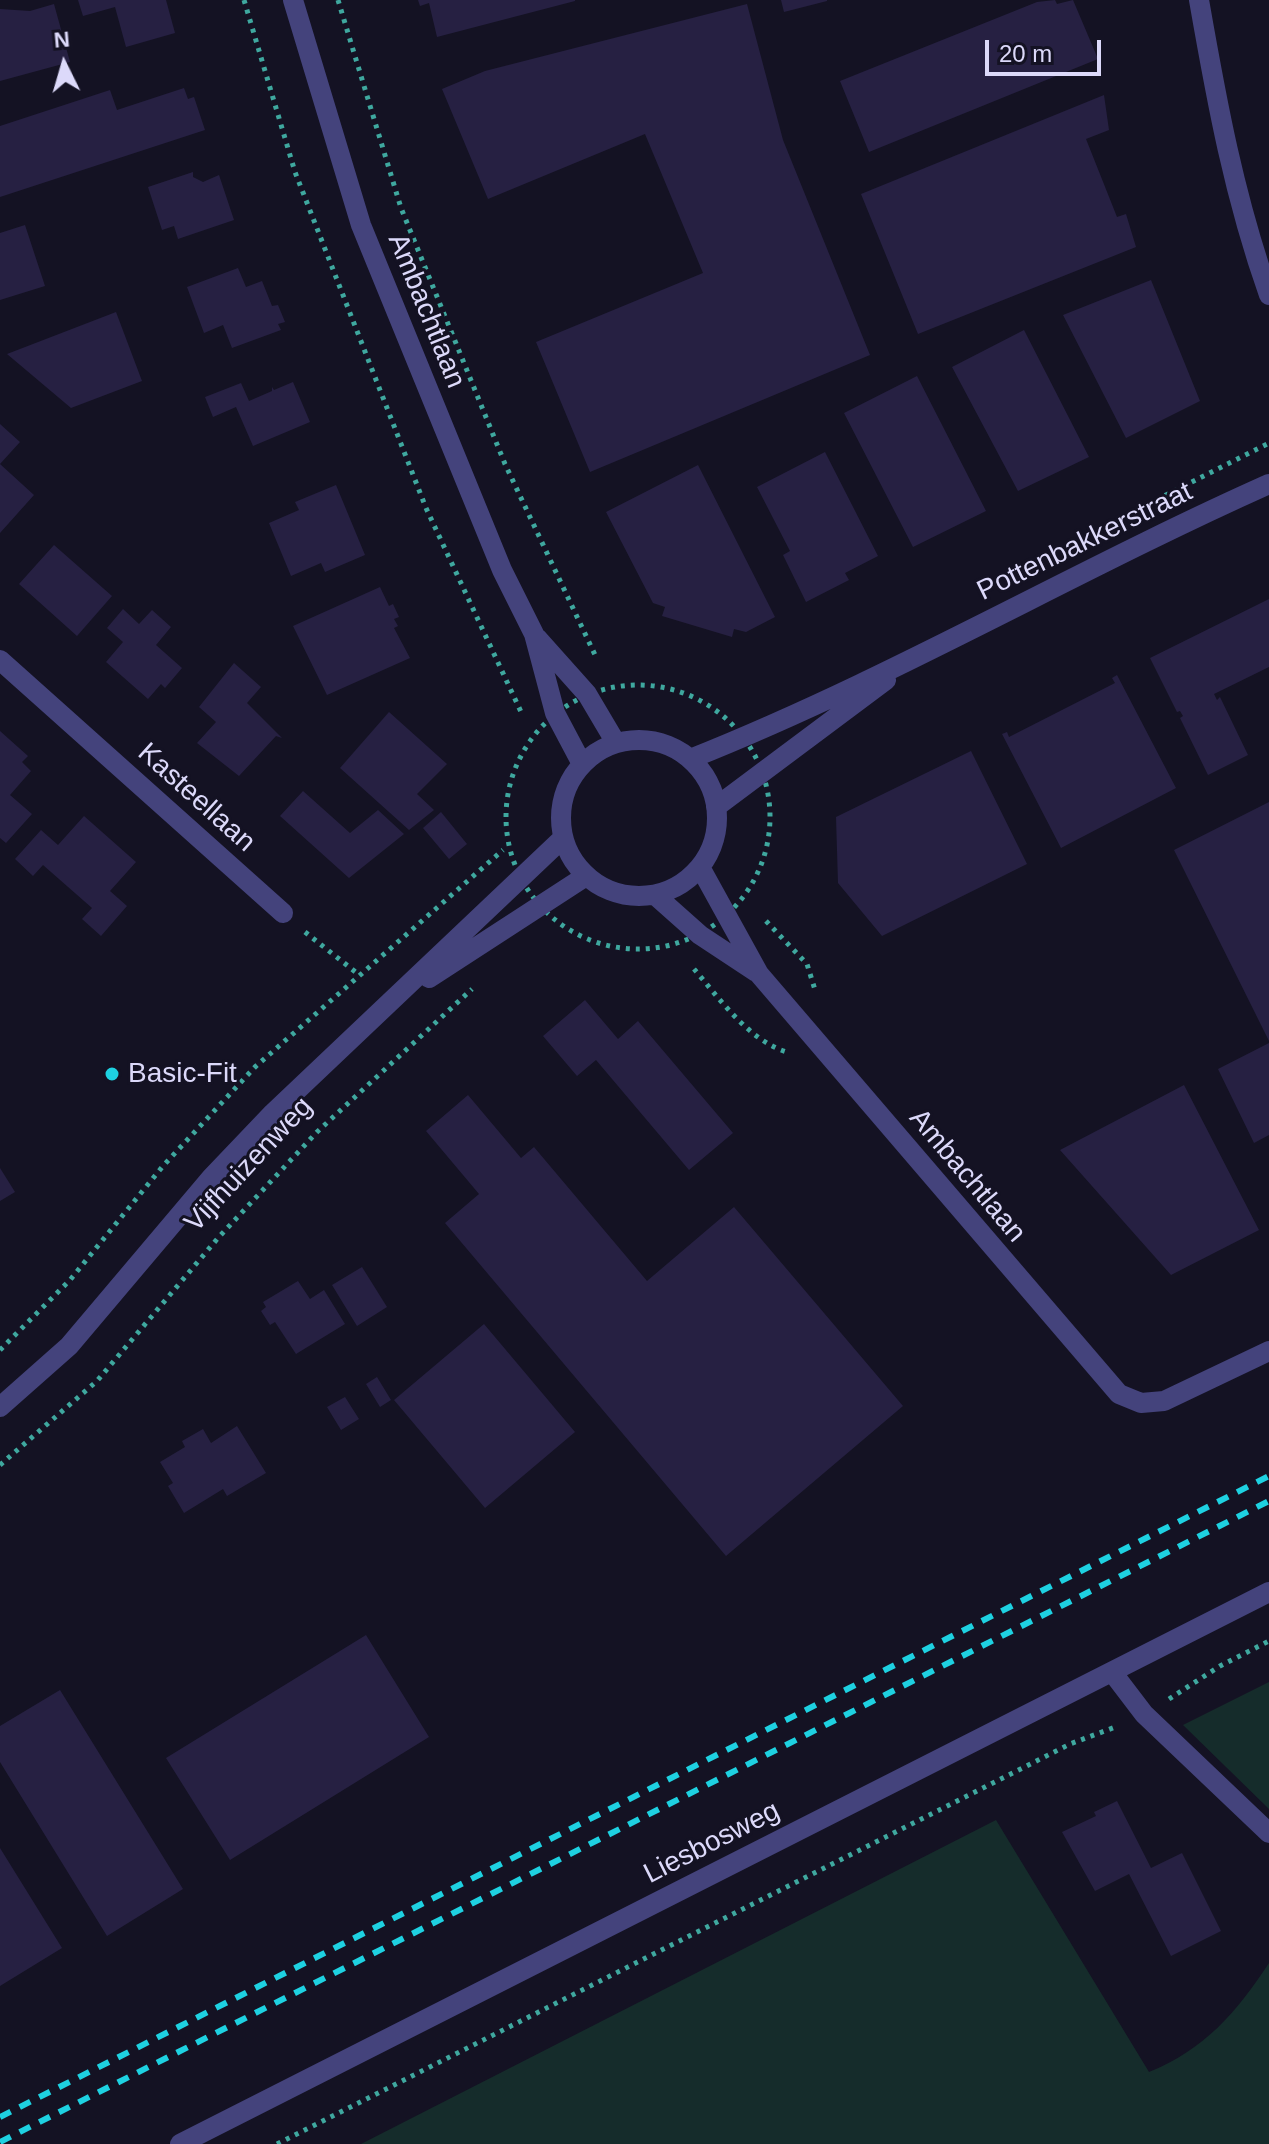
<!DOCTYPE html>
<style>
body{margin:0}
#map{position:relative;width:1269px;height:2144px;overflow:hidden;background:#141223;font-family:Helvetica,sans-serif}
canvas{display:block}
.north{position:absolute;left:24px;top:24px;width:80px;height:80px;-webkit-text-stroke:6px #141223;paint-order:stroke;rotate:355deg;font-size:22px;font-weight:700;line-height:32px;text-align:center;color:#dcd9fa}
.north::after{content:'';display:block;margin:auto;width:28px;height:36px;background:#dcd9fa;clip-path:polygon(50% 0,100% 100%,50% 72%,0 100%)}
.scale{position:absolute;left:985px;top:40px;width:116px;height:36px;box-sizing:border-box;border:4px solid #dcd9fa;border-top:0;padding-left:10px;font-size:24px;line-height:28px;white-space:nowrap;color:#dcd9fa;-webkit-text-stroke:6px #141223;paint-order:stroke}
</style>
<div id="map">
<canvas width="1269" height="2144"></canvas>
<div class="north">N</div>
<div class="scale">20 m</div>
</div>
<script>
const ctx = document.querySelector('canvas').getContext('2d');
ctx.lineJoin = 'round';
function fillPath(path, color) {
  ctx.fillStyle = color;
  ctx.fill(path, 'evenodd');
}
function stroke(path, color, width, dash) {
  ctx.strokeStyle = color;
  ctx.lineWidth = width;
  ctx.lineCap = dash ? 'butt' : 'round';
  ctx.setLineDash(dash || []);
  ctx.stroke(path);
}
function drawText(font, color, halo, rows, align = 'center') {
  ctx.font = font + ' Helvetica,sans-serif';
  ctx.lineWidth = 6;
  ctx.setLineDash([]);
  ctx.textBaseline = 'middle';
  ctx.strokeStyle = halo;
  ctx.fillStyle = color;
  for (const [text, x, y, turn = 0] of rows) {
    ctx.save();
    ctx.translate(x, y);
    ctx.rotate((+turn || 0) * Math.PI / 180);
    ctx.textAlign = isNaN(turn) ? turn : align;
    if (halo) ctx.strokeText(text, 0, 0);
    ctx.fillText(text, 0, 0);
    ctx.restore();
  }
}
const green = new Path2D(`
 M 1269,1682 L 1269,1809 L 1183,1725 Z
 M 996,1820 L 1149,2072 C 1204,2050 1237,2012 1269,1963 L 1269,2144 L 361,2144 Z`);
const building = new Path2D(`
 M 78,0 L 166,0 L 175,33 L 126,47 L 115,7 L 83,16 Z
 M 418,0 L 575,0 L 575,1 L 437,37 L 429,3 L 420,6 Z
 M 781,0 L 827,0 L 827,1 L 784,12 Z
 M 1055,0 L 1057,4 L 1073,0 L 1098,59 L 869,152 L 840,81 L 1037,2 Z
 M 54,4 L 70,62 L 0,81 L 0,9 L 30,11 Z
 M 747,4 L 783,140 L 870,355 L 590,472 L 536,342 L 703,273 L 645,134 L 488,199 L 442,89 L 485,71 Z
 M 184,88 L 188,99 L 194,97 L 205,130 L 0,197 L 0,126 L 110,90 L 117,110 Z
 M 1104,95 L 1109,130 L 1086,139 L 1117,217 L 1126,214 L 1136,247 L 918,334 L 861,194 Z
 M 193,172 L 193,177 L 203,182 L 219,175 L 234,220 L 178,239 L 174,226 L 162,230 L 148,187 Z
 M 25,225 L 45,286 L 0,300 L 0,233 Z
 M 238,268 L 246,287 L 262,281 L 272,306 L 278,305 L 285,322 L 278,324 L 281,330 L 232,348 L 223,325 L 204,333 L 187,287 Z
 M 1151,280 L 1200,401 L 1126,438 L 1063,315 Z
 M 116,312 L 142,381 L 71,408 L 7,354 Z
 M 1024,330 L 1089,457 L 1018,491 L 952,367 Z
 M 917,376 L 986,511 L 913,547 L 844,413 Z
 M 293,382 L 310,422 L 253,446 L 236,407 L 213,417 L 205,397 L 241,383 L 249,401 L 272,391 L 272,387 L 274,390 Z
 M 0,424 L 20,442 L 0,464 Z
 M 825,452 L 878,556 L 845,573 L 849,580 L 806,602 L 783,555 L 790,551 L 757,487 Z
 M 0,464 L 34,495 L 0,533 Z
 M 698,465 L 775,617 L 746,632 L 734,629 L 732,637 L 662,616 L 665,607 L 653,603 L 606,512 Z
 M 336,485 L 365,555 L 325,572 L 321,563 L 291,576 L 269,523 L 299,510 L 295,502 Z
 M 54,545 L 112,596 L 77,636 L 19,584 Z
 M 380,587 L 389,606 L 393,604 L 399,617 L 394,619 L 398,626 L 394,628 L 410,658 L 327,695 L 293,626 Z
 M 1269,599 L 1269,667 L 1214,694 L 1217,700 L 1220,697 L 1248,755 L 1208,775 L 1180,718 L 1183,716 L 1180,711 L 1177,712 L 1150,658 Z
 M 123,609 L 139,624 L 152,610 L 171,627 L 156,645 L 182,668 L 165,688 L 161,684 L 148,699 L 106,662 L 123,642 L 107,628 Z
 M 234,663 L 261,687 L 247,703 L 282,738 L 276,736 L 239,776 L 197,743 L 216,722 L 199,707 Z
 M 1117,675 L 1176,788 L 1061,848 L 1002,734 L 1007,732 L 1009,737 L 1115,683 L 1112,678 Z
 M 389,712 L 447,764 L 417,794 L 434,810 L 409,830 L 340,768 Z
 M 0,731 L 28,756 L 22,762 L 31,771 L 10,795 L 32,814 L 6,843 L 0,838 Z
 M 971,751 L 1027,864 L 882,936 L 838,883 L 836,817 Z
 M 303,791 L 350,833 L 378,810 L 404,834 L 349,878 L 280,816 Z
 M 1269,802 L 1269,1041 L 1174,850 Z
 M 441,812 L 467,844 L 449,859 L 423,828 Z
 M 84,816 L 136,862 L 110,891 L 127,906 L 101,936 L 82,919 L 92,908 L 43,865 L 33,876 L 15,859 L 41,830 L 58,845 Z
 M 585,1000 L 618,1039 L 638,1021 L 733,1133 L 689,1170 L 596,1060 L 577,1076 L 543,1036 Z
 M 1269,1043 L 1269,1135 L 1254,1143 L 1218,1069 Z
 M 1184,1085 L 1259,1230 L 1171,1275 L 1060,1150 Z
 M 468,1095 L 521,1158 L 534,1147 L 647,1281 L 734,1207 L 903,1406 L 726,1556 L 445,1223 L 479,1194 L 426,1131 Z
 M 0,1168 L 15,1192 L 0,1201 Z
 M 362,1267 L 387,1307 L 357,1326 L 332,1285 Z
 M 298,1281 L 310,1299 L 324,1290 L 345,1324 L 296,1354 L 275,1322 L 270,1325 L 261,1311 L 266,1307 L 263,1302 Z
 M 484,1324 L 575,1432 L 485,1508 L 394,1400 Z
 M 377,1377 L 391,1400 L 380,1407 L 366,1384 Z
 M 345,1397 L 359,1419 L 341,1430 L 327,1407 Z
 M 237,1426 L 266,1473 L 227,1496 L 223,1489 L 184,1513 L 168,1486 L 173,1483 L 160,1462 L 185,1447 L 182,1441 L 203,1429 L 211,1443 Z
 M 366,1635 L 429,1737 L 230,1860 L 166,1758 Z
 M 60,1690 L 183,1889 L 107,1936 L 0,1762 L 0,1726 Z
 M 1117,1801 L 1151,1868 L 1182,1853 L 1221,1931 L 1171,1956 L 1129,1874 L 1095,1891 L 1062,1832 L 1096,1816 L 1094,1812 Z
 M 0,1848 L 62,1948 L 0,1986 Z`);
const path = new Path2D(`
 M 244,0 L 295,172 L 426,508 L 522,714
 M 338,0 L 401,208 L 505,464 L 596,657
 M 1156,500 L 1269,443
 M506 817a132 132 0 1 1 264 0a132 132 0 1 1-264 0Z
 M 766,921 L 807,964 L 816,993
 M 305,932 L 358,974
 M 694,969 C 719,998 749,1041 787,1052
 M 0,1350 L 70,1280 L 163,1166 L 255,1067 L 503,850
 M 0,1465 L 97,1381 L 218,1238 L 317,1132 L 472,989
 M 1169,1699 L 1220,1666 L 1269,1641
 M 277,2144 L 1070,1744 L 1118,1726`);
const minor = new Path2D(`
 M 293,0 L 361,225 L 502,570 L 534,634 L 555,713 L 582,764
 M 1199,0 C 1217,103 1234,196 1269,295
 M 537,638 L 587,694 L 616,743
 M 0,660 L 283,913
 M561 818a78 78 0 1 1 156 0a78 78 0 1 1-156 0Z
 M 690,759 C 889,680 1074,571 1269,484
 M 716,807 L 886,680
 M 700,867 L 759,974 L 1119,1394 L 1141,1403 L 1164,1401 L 1269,1351
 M 655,895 L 700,935 L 756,972
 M 429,978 L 586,876
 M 0,1407 L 69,1346 L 211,1178 L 273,1113 L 563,838
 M 1112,1672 L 1144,1714 L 1269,1833
 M 180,2144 L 1269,1592`);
const rail = new Path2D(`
 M 0,2117 L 1269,1476
 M 0,2142 L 1269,1501`);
const markers = [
 [112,1074,8,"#1ed1e1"]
];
const streetNames = [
 ["Ambachtlaan",426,311,68],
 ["Pottenbakkerstraat",1085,542,-26],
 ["Kasteellaan",196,798,42],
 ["Vijfhuizenweg",249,1165,-47],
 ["Ambachtlaan",967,1176,50],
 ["Liesbosweg",712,1843,-27]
];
const poiNames = [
 ["Basic-Fit",128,1074]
];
fillPath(green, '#152c2b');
fillPath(building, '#262042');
stroke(path, '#3fa89f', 5, [4, 6]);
stroke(minor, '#44437c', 20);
stroke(rail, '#1ed1e1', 6, [12, 10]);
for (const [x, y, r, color] of markers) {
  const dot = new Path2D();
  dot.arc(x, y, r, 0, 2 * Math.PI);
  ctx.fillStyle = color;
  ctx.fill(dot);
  stroke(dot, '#141223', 3);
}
drawText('28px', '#dcd9fa', '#141223', streetNames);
drawText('28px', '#dcd9fa', '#141223', poiNames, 'left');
</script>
